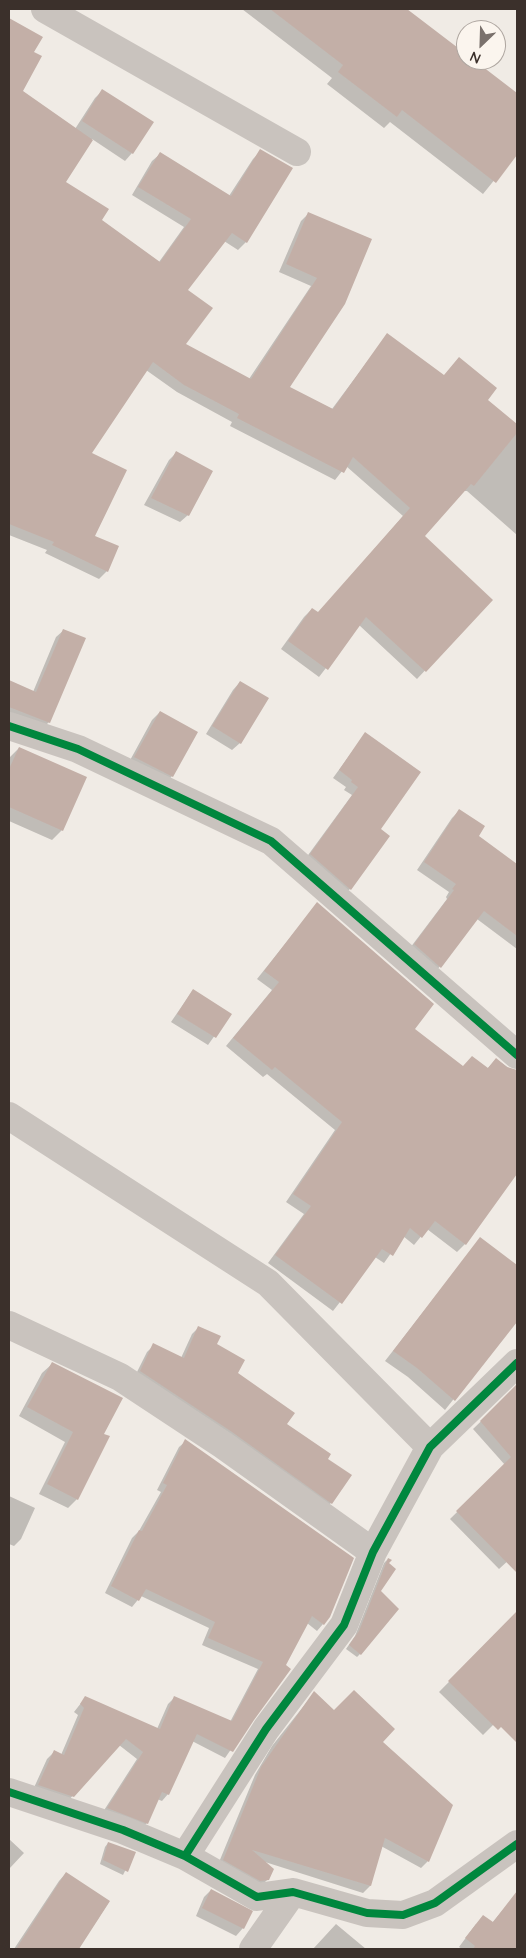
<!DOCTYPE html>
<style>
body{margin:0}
#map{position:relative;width:526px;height:1958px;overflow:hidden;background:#f0ebe5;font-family:Quicksand,sans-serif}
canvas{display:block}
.frame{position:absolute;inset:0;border:10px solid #3b302b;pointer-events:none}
.north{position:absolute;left:456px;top:20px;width:50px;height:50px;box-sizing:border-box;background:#fbf5ee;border:1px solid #aea6a0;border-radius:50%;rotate:204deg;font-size:14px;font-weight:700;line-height:20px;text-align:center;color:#3b302b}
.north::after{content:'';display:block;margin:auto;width:18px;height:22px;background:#7a716c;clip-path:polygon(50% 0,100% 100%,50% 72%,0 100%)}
</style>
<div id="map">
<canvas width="526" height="1958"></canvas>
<div class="frame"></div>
<div class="north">N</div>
</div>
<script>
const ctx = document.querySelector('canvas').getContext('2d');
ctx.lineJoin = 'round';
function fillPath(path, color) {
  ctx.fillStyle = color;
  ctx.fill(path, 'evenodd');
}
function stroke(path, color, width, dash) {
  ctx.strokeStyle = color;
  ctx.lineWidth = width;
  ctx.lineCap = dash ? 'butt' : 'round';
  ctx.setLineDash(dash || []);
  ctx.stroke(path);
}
const shadow = new Path2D(`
 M 242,9 L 405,9 L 466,56 L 466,60 L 472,60 L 517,95 L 517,152 L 483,194 L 390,122 L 384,128 L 327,84 L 332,78 Z
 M 9,19 L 41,37 L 33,53 L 22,91 L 75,129 L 95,98 L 102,91 L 132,153 L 125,161 L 92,139 L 64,182 L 101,220 L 159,262 L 184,227 L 132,195 L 152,161 L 160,154 L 229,196 L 253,159 L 261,151 L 246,242 L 238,250 L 224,241 L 186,290 L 184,345 L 249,379 L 311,286 L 279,272 L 301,221 L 308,214 L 371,240 L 288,387 L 332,409 L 387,335 L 444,376 L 459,359 L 486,400 L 517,426 L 517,535 L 467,491 L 463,491 L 423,536 L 491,600 L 417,679 L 359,625 L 319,677 L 281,649 L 304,617 L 312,609 L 318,614 L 403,516 L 346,466 L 335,480 L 230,426 L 232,422 L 177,392 L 146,370 L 90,454 L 93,537 L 117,546 L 107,571 L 99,579 L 45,553 L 47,550 L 9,535 Z
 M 176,453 L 188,515 L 180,522 L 144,505 L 169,460 Z
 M 64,630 L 49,722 L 41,730 L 9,716 L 9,681 L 33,692 L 56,637 Z
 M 240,682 L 267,698 L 240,743 L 232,750 L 206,734 L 233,690 Z
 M 160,712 L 172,776 L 165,784 L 128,764 L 152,720 Z
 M 365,734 L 379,829 L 350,889 L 342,896 L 303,862 L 352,795 L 344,790 L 346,787 L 333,778 Z
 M 19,748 L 62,830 L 52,840 L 9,821 L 9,758 Z
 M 460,810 L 478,836 L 517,874 L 517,949 L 477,919 L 433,975 L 407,952 L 447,899 L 446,897 L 449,892 L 417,870 L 452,818 Z
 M 317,904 L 413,1030 L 462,1067 L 487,1069 L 496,1059 L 513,1071 L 517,1071 L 517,1171 L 465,1244 L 457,1252 L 427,1229 L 414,1245 L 403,1236 L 384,1263 L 375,1257 L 333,1311 L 268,1263 L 304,1214 L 286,1202 L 335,1130 L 267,1074 L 263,1077 L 226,1046 L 272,990 L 257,979 Z
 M 193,990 L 230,1014 L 208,1045 L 171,1022 Z
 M 480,1239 L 517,1267 L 517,1319 L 445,1410 L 408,1377 L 385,1361 Z
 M 198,1328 L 236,1373 L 286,1424 L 326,1459 L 331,1503 L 324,1509 L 134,1378 L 147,1352 L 154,1345 L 181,1358 L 192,1334 Z
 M 52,1364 L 102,1434 L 77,1499 L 68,1508 L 39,1494 L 65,1442 L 19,1416 L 42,1373 Z
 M 505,1398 L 517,1412 L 517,1488 L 510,1494 L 517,1501 L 517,1564 L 511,1558 L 499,1569 L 450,1519 L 505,1465 L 473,1429 Z
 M 186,1441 L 323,1624 L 317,1631 L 307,1623 L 252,1719 L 225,1758 L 192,1741 L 168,1794 L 162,1801 L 157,1799 L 147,1823 L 140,1830 L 101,1815 L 137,1759 L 119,1745 L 66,1803 L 32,1792 L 47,1759 L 54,1752 L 61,1755 L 78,1715 L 74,1712 L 85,1698 L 157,1729 L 168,1704 L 174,1698 L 230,1722 L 258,1669 L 202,1645 L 209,1628 L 141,1596 L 132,1607 L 105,1593 L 132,1538 L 139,1531 L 161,1492 L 157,1490 L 179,1447 Z
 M 9,1496 L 35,1508 L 21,1539 L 14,1546 L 9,1544 Z
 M 388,1559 L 360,1654 L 357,1657 L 346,1649 L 355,1636 L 384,1563 Z
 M 511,1619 L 517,1625 L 517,1649 L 510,1656 L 517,1663 L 517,1701 L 483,1735 L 439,1692 Z
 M 314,1693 L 334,1712 L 428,1861 L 421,1868 L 381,1846 L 370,1886 L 363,1893 L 265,1862 L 268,1879 L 261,1886 L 217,1867 L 255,1775 L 272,1746 Z
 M 9,1839 L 24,1853 L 9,1869 Z
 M 108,1843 L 134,1853 L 123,1875 L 100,1864 L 105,1847 Z
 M 66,1873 L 109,1902 L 78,1949 L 14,1949 L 59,1881 Z
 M 211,1890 L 243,1928 L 236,1936 L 196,1916 L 204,1897 Z
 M 513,1898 L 517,1901 L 517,1949 L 462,1949 L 459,1947 L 476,1924 L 492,1923 Z
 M 336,1924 L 366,1949 L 313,1949 Z`);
const building = new Path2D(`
 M 270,9 L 407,9 L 466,54 L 466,60 L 474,60 L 517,93 L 517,155 L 496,183 L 402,110 L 397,117 L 338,72 L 343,65 Z
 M 9,18 L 43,37 L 34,52 L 42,56 L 23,91 L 93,140 L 66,182 L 109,209 L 102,220 L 160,262 L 191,219 L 138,187 L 160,152 L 231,196 L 260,149 L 293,168 L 247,243 L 232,233 L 188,290 L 213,308 L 186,344 L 251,379 L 317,278 L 286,264 L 308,212 L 372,239 L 345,304 L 290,387 L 333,409 L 387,333 L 444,375 L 459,357 L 497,388 L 488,400 L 517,424 L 517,433 L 474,486 L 471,484 L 425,536 L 493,600 L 426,672 L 366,617 L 328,670 L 288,641 L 312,608 L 318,612 L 410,508 L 353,457 L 344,473 L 237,418 L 239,414 L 184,385 L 153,362 L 92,453 L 127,470 L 95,536 L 119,546 L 108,572 L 52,545 L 54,542 L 9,524 Z
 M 102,89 L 154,122 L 133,154 L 82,121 Z
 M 176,451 L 213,471 L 189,516 L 151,498 Z
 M 63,629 L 86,638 L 50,723 L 9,707 L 9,680 L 36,692 Z
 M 240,681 L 269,698 L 241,744 L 212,726 Z
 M 160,711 L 198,732 L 173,777 L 134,757 Z
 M 365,732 L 421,772 L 381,829 L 390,836 L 351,890 L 310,854 L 358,787 L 351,782 L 352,780 L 339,770 Z
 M 19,747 L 87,777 L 63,831 L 9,807 L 9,769 Z
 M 459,809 L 485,826 L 479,836 L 517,864 L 517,936 L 484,911 L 441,968 L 414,944 L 454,890 L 452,889 L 456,884 L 424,862 Z
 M 317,902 L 434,1004 L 415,1029 L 463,1066 L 472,1056 L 488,1068 L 496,1058 L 507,1067 L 517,1070 L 517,1174 L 466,1245 L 435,1221 L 422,1238 L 410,1228 L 393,1256 L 382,1249 L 342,1304 L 275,1255 L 311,1206 L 293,1194 L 342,1122 L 275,1067 L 272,1070 L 233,1038 L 279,982 L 264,971 Z
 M 193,989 L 232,1014 L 216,1038 L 177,1014 Z
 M 480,1237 L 517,1265 L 517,1322 L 455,1401 L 417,1368 L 393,1351 Z
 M 198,1326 L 221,1336 L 217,1344 L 245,1360 L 238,1373 L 295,1413 L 287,1424 L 331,1454 L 328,1459 L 352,1475 L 332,1504 L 232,1432 L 140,1371 L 153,1343 L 184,1358 Z
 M 52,1362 L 123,1398 L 104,1434 L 110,1436 L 78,1500 L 47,1484 L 73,1432 L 27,1407 Z
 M 517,1384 L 517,1573 L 456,1511 L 511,1457 L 480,1421 Z
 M 185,1439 L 354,1558 L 330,1617 L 324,1625 L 312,1616 L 286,1665 L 291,1669 L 254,1720 L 233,1752 L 197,1734 L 169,1795 L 162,1792 L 148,1824 L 107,1808 L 143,1752 L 126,1739 L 74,1797 L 38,1785 L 54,1750 L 64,1755 L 84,1708 L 80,1704 L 85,1696 L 160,1729 L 174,1696 L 232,1721 L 263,1662 L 208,1638 L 215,1622 L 146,1589 L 139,1601 L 111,1586 L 139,1530 L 142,1531 L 167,1485 L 163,1483 Z
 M 388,1558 L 392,1560 L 389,1563 L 396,1569 L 381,1591 L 399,1609 L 361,1655 L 349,1645 L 359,1631 Z
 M 517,1611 L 517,1743 L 501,1727 L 498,1730 L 448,1681 Z
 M 354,1690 L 395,1729 L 383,1742 L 453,1805 L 429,1862 L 385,1838 L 371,1886 L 252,1850 L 274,1869 L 269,1880 L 260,1881 L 223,1860 L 261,1767 L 314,1691 L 334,1710 Z
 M 108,1842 L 136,1852 L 128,1872 L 103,1860 Z
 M 66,1872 L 110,1901 L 79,1949 L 16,1949 Z
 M 211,1889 L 253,1911 L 244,1929 L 202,1908 Z
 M 517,1891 L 517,1949 L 473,1949 L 475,1946 L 465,1938 L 483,1915 L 493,1922 Z`);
const minor = new Path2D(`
 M 45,9 L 297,152
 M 9,726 L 78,749 L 271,841 L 517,1055
 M 9,1116 L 268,1283 L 430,1447
 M 9,1325 L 120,1377 L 223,1445 L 373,1552
 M 9,1792 L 123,1830 L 185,1856 L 257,1897 L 293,1892 L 367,1913 L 403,1915 L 435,1903 L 517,1844
 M 185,1856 L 266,1729 L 344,1625 L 373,1552 L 430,1447 L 517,1363
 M 253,1949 L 293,1892`);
const cycleway = new Path2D(`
 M 9,726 L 78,749 L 271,841 L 517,1055
 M 9,1792 L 123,1830 L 185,1856 L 257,1897 L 293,1892 L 367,1913 L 403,1915 L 435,1903 L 517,1844
 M 185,1856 L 266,1729 L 344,1625 L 373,1552 L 430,1447 L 517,1363`);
fillPath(shadow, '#0003');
fillPath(building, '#c3afa7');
stroke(minor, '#c9c3be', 28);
stroke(cycleway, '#00873e', 8);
</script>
